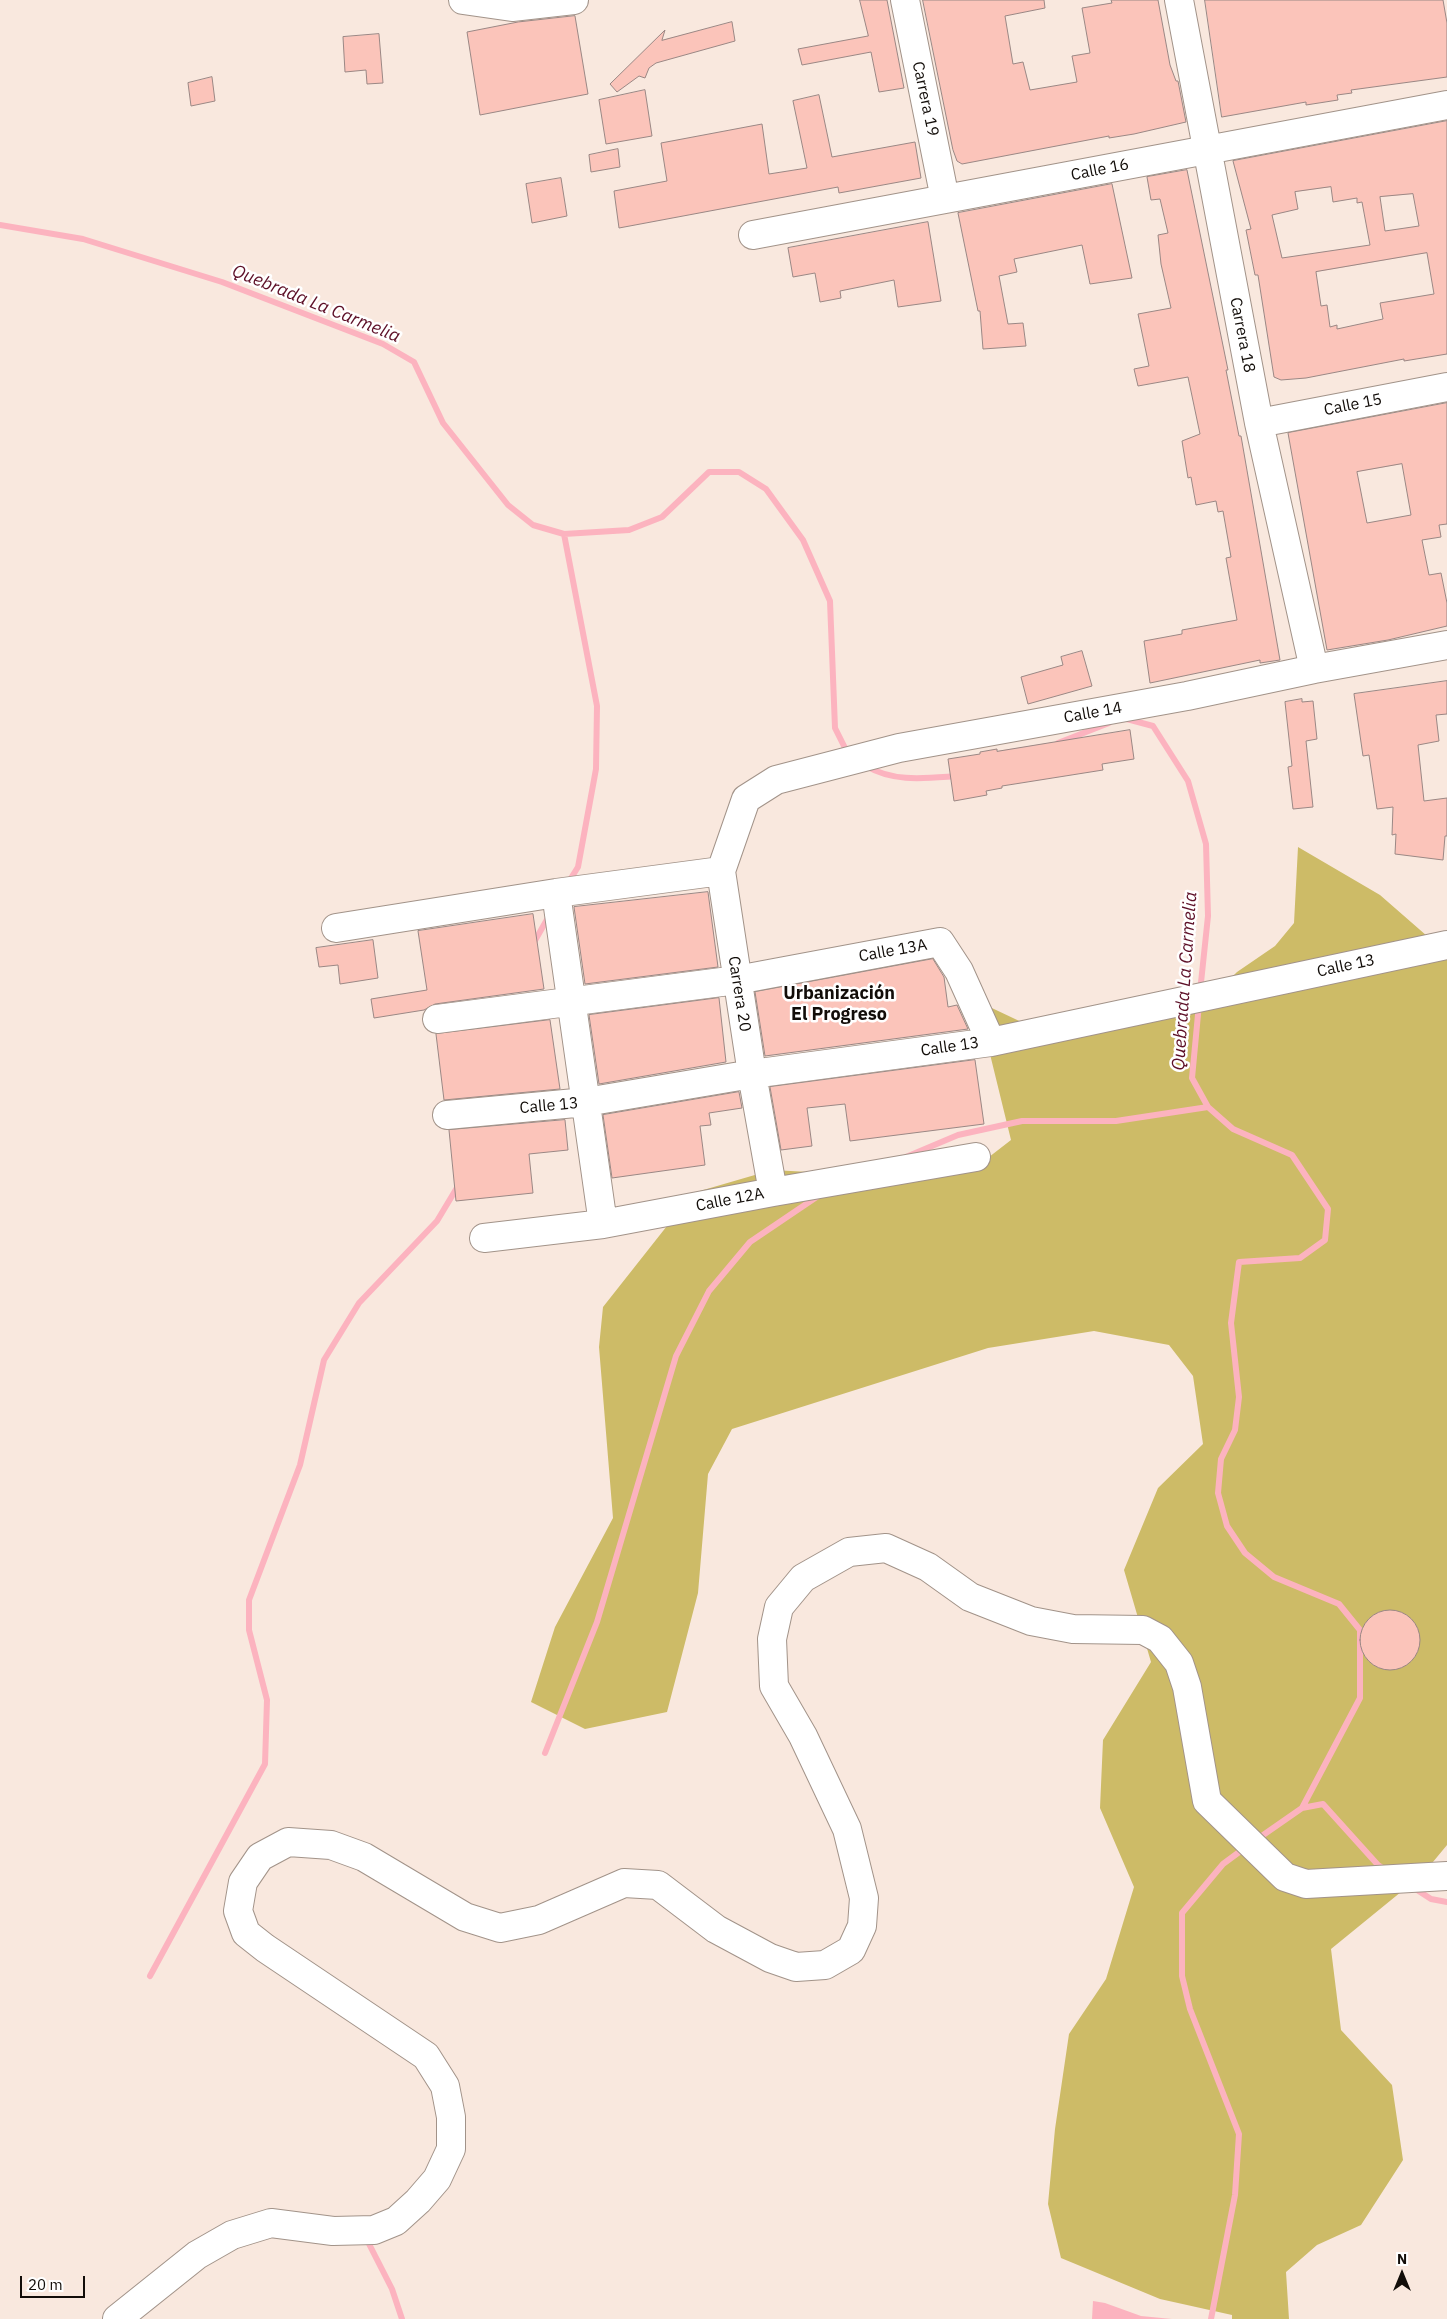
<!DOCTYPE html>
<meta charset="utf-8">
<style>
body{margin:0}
#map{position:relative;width:1447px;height:2319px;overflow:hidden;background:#f9e8de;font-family:"IBM Plex Sans",sans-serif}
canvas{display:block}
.north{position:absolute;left:1377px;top:2249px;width:50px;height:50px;-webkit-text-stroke:4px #fff;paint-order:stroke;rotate:0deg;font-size:14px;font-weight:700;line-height:20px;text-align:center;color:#120d09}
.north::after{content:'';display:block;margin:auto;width:18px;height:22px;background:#120d09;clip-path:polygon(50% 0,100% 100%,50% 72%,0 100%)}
.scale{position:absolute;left:20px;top:2276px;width:65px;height:22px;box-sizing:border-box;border:2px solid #120d09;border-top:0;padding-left:6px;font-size:15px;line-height:18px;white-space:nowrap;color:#120d09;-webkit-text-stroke:4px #fff;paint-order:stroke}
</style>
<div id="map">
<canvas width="1447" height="2319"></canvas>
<div class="north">N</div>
<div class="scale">20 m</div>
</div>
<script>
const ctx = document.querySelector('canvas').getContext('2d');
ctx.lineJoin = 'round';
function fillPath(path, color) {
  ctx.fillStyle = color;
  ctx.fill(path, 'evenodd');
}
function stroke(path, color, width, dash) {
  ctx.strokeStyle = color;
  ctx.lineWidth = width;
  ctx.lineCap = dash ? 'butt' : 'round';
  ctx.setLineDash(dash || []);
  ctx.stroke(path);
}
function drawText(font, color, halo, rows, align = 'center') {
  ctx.font = font + ' "IBM Plex Sans",sans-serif';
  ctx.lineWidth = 5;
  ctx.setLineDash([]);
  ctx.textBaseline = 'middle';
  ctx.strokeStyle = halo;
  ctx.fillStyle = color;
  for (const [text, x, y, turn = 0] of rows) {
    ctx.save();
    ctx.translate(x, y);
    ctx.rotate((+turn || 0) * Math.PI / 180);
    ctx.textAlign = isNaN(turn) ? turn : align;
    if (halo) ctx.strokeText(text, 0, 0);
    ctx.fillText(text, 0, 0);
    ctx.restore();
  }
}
const forest = new Path2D(`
 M 1298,847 L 1380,895 L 1427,936 L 1447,934 L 1447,1845 L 1423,1874 L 1331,1949 L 1341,2030 L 1392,2085 L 1403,2160 L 1361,2225 L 1317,2245 L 1286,2272 L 1289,2319 L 1232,2319 L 1232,2315 L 1160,2299 L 1061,2258 L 1048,2204 L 1055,2129 L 1069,2034 L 1106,1979 L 1134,1887 L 1100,1808 L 1103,1740 L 1151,1662 L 1124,1570 L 1158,1488 L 1203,1444 L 1193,1376 L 1169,1345 L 1094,1331 L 988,1348 L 732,1429 L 708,1474 L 698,1593 L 667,1712 L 585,1729 L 531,1702 L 555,1627 L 613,1518 L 599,1347 L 603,1307 L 693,1193 L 772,1170 L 884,1176 L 980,1164 L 1011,1140 L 977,1001 L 1032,1027 L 1220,989 L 1237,972 L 1275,946 L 1294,923 Z`);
const water = new Path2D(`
 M 1093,2301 L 1105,2303 L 1141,2316 L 1172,2319 L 1092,2319 Z`);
const stream = new Path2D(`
 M 0,225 L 83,239 L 222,282 L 383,344 L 414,362 L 443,423 L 508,505 L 533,525 L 564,534 L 629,530 L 662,517 L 709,472 L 739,472 L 766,489 L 803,540 L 830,601 L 835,728 L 848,754
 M 564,534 L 597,706 L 596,769 L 578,867 L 568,883
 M 1123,718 L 1153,726 L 1188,781 L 1206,844 L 1208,916 L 1200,992
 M 1058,743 L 1109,723
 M 866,766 C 895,783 927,778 959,776
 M 533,944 L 549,916
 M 1199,1004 L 1192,1078 L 1208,1107 L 1233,1129 L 1292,1155 L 1328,1209 L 1325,1240 L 1300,1258 L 1239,1262 L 1231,1323 L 1239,1397 L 1235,1430 L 1221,1459 L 1218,1493 L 1227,1526 L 1245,1553 L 1274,1577 L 1339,1604 L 1360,1630 L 1360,1698 L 1302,1808 L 1256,1840
 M 906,1157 L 958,1135 L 1022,1121 L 1116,1121 L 1208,1107
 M 545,1753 L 597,1622 L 676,1356 L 709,1291 L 750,1242 L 821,1194
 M 1302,1808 L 1323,1804 L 1378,1865 L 1384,1869
 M 1414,1888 L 1431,1899 L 1447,1902
 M 150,1976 L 265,1764 L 267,1700 L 249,1630 L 249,1600 L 300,1465 L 324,1360 L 359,1303 L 437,1221 L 458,1186
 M 366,2238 L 392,2289 L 402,2319
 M 1211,2319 L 1235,2195 L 1239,2134 L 1190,2009 L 1182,1976 L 1182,1913 L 1223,1864 L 1246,1847`);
const building = new Path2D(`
 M 860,0 L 887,0 L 904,88 L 879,92 L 871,52 L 802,65 L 798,49 L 868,36 Z
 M 923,0 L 1044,0 L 1045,8 L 1005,16 L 1013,64 L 1023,62 L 1030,90 L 1077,82 L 1072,56 L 1090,53 L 1082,8 L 1112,3 L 1111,0 L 1158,0 L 1170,65 L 1176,81 L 1178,81 L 1186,122 L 1134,134 L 1109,138 L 1109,136 L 962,164 L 957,161 L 953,150 Z
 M 1205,0 L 1443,0 L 1447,23 L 1447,77 L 1351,90 L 1352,93 L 1337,95 L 1338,100 L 1306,105 L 1306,102 L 1222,117 Z
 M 575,16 L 588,94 L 480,115 L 467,32 L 518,22 Z
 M 732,22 L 735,41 L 656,63 L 649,68 L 645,78 L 639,76 L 617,92 L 610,84 L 665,30 L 662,40 Z
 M 379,34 L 383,83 L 367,84 L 366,70 L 345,72 L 343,37 Z
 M 212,77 L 215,101 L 191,106 L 188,83 Z
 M 645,90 L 652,136 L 606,144 L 599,100 Z
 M 819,95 L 832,157 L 915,142 L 921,178 L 839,193 L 838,187 L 619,228 L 614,191 L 667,181 L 661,143 L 762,124 L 769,174 L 807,168 L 793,101 Z
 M 1447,121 L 1447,354 L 1404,361 L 1404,359 L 1306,378 L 1281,380 L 1274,377 L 1258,275 L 1255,275 L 1246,230 L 1251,229 L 1233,161 ZM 1331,187 L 1333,202 L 1357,198 L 1357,203 L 1362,202 L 1370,245 L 1282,258 L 1272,215 L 1298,209 L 1295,192 ZM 1413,194 L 1419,226 L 1385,231 L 1380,197 ZM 1427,253 L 1434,294 L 1380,303 L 1383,319 L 1337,329 L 1337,325 L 1330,327 L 1327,305 L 1321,306 L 1316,272 Z
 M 618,149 L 620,167 L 591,172 L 589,155 Z
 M 1187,170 L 1228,370 L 1226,370 L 1239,436 L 1241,436 L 1280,660 L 1260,663 L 1260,660 L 1150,683 L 1144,641 L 1182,634 L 1182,630 L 1237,620 L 1226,558 L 1231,557 L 1223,511 L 1218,512 L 1216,501 L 1196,505 L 1191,477 L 1188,478 L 1182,441 L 1200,434 L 1188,377 L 1138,386 L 1134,369 L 1149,366 L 1138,314 L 1171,308 L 1161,264 L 1158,235 L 1168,233 L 1160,199 L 1151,200 L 1147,177 Z
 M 561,178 L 567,216 L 532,223 L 526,184 Z
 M 1112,184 L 1132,278 L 1090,284 L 1082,245 L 1014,259 L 1017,272 L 999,276 L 1008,324 L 1023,323 L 1026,346 L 983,349 L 980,311 L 978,311 L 958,213 Z
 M 928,222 L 941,301 L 898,307 L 894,280 L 840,291 L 841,298 L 820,302 L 815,273 L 793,277 L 788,248 Z
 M 1447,403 L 1447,524 L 1439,525 L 1441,537 L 1422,540 L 1429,575 L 1441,573 L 1447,603 L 1447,626 L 1388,640 L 1327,650 L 1288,433 ZM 1402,464 L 1411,515 L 1367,523 L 1357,472 Z
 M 1082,651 L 1092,686 L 1028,704 L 1021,677 L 1063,665 L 1061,657 Z
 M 1447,681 L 1447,714 L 1436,715 L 1439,741 L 1418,745 L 1424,801 L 1447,798 L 1447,836 L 1445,836 L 1443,860 L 1395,854 L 1396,834 L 1392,835 L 1393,807 L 1377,809 L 1369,755 L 1363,756 L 1354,694 Z
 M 1302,699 L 1302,702 L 1313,701 L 1317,739 L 1306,741 L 1313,807 L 1293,809 L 1288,767 L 1292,766 L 1285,702 Z
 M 1130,730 L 1134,759 L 1102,764 L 1103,770 L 1002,786 L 1002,788 L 986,791 L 987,795 L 954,801 L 948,759 L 980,754 L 980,752 L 997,749 L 997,751 Z
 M 708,892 L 718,967 L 585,984 L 574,907 Z
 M 533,914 L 544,989 L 435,1004 L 424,1010 L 374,1018 L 371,999 L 427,990 L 418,931 Z
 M 373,940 L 378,978 L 340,984 L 338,965 L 319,967 L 316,948 Z
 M 933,959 L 944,977 L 948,1007 L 957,1005 L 968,1029 L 765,1056 L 755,992 Z
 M 719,998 L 726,1062 L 599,1084 L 589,1015 Z
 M 550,1020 L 560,1089 L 444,1100 L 436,1034 Z
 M 975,1060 L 984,1124 L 850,1141 L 845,1104 L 807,1108 L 812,1146 L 781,1150 L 770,1087 Z
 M 739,1092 L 742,1108 L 709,1113 L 711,1125 L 700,1126 L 705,1165 L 612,1178 L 603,1115 Z
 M 565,1120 L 568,1150 L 529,1154 L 533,1193 L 456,1201 L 449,1130 Z
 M1360 1640a30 30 0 1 1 60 0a30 30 0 1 1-60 0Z`);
const minor = new Path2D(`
 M 463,0 L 512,7 L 574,0
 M 905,0 L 945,199
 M 1179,0 L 1259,423 L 1314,669
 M 753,235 L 1447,105
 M 1259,423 L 1447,387
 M 556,893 L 603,1224
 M 336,928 L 556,893 L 721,871
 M 437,1019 L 737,980 L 940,942 L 959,971 L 991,1042
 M 447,1115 L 586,1102 L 752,1074 L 991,1042 L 1447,945
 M 773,1192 L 752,1074 L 721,871 L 746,799 L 776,780 L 899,748 L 1187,696 L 1314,669 L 1447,645
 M 484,1238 L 603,1224 L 773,1192 L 976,1157
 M 117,2319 L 197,2255 L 232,2235 L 271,2223 L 333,2231 L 374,2230 L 396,2221 L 418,2201 L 437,2179 L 451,2149 L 451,2117 L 445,2086 L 426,2056 L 265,1948 L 246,1933 L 238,1911 L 243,1882 L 260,1857 L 288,1842 L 331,1845 L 364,1857 L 465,1917 L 500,1928 L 539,1920 L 624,1883 L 658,1885 L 716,1929 L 770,1958 L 796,1967 L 825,1965 L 851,1950 L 862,1926 L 864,1898 L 847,1829 L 803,1736 L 774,1686 L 772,1639 L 779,1607 L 803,1578 L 849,1552 L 886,1548 L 928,1567 L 970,1597 L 1031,1621 L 1073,1629 L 1143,1630 L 1160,1639 L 1179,1663 L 1187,1687 L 1207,1801 L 1285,1877 L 1306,1884 L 1447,1876`);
const streetNames = [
 ["Carrera 19",925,99,78],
 ["Calle 16",1100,170,-11],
 ["Carrera 18",1242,335,79],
 ["Calle 15",1353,405,-11],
 ["Calle 14",1093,713,-10],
 ["Calle 13A",893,951,-10],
 ["Calle 13",1346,966,-12],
 ["Carrera 20",739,994,81],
 ["Calle 13",950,1047,-8],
 ["Calle 13",549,1106,-5],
 ["Calle 12A",730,1200,-11]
];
const waterNames = [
 ["Quebrada La Carmelia",316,304,22],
 ["Quebrada La Carmelia",1185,981,-86]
];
const neighbourhoodNames = [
 ["Urbanización",839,994],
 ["El Progreso",839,1015]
];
fillPath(forest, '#cdbb67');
fillPath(water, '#fcb3bf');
stroke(stream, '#fcb3bf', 6);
fillPath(building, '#fbc4ba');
stroke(building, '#9a8784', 1);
stroke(minor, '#a29389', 30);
stroke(minor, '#fff', 28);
drawText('16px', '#120d09', '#fff', streetNames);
drawText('italic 18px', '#5d0f27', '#fff', waterNames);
drawText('bold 18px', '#120d09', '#fff', neighbourhoodNames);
</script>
